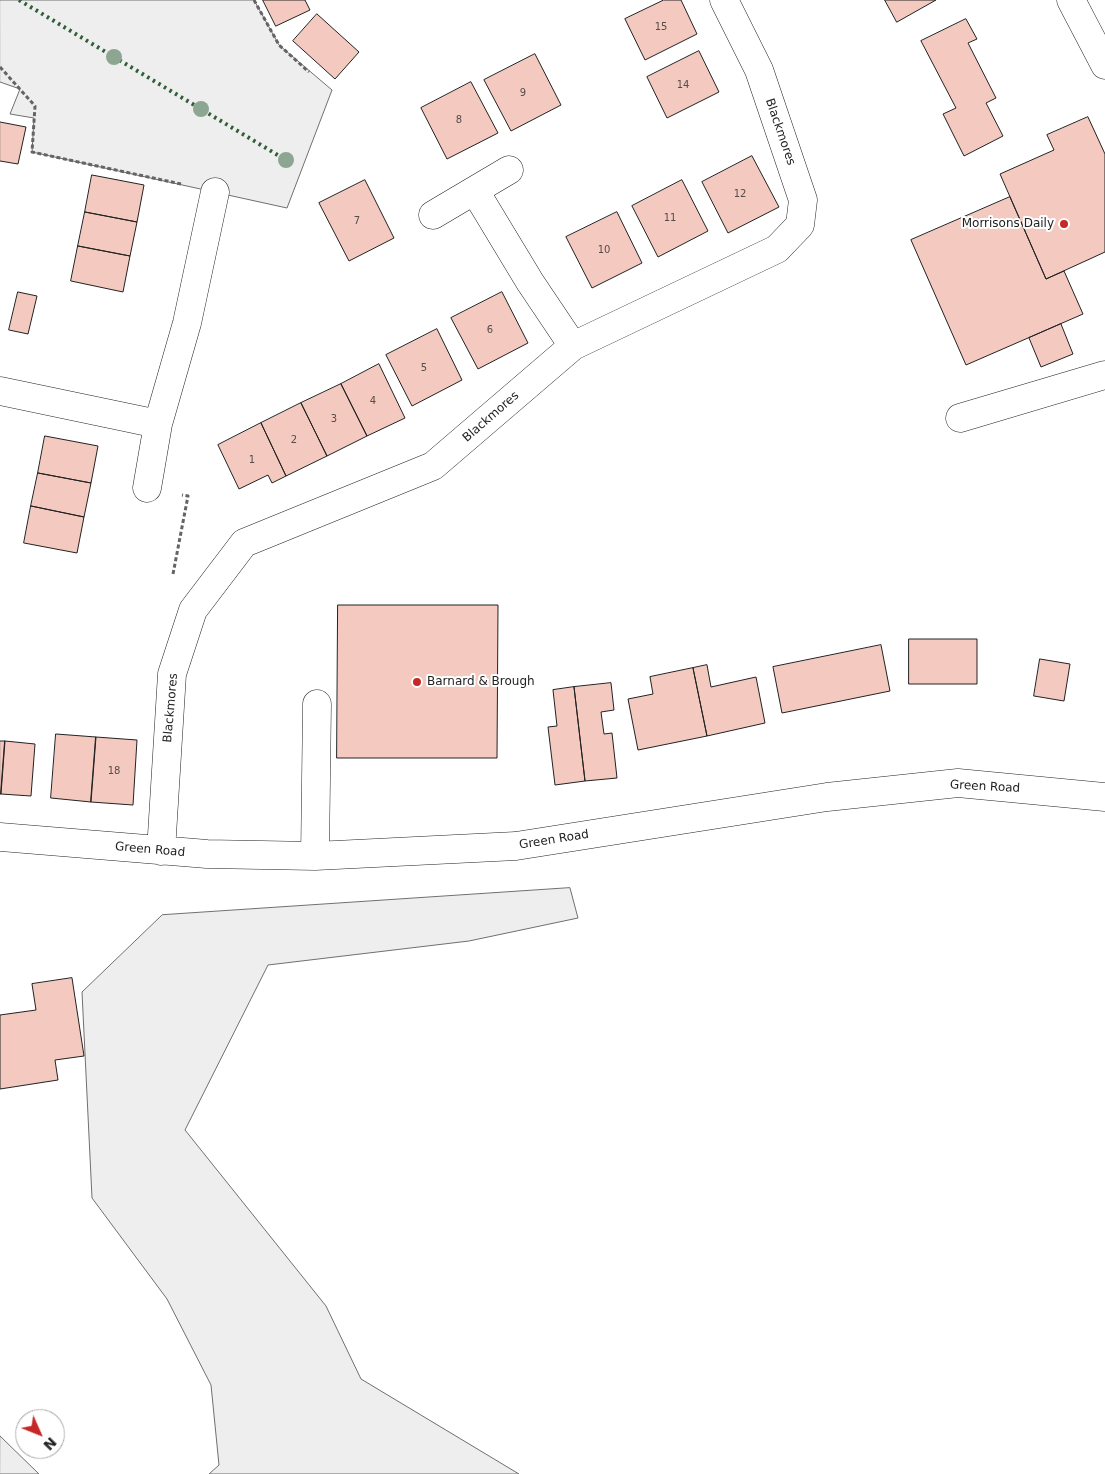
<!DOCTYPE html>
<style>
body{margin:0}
#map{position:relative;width:1105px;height:1474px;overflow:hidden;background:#fff;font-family:"DejaVu Sans",sans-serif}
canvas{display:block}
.north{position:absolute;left:15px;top:1409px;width:50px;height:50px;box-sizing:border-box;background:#fff;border:1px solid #a7a7a7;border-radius:50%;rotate:134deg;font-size:14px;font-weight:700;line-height:20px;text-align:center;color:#222}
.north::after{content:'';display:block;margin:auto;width:18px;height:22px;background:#c62828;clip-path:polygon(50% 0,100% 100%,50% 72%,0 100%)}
</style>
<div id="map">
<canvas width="1105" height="1474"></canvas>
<div class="north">N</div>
</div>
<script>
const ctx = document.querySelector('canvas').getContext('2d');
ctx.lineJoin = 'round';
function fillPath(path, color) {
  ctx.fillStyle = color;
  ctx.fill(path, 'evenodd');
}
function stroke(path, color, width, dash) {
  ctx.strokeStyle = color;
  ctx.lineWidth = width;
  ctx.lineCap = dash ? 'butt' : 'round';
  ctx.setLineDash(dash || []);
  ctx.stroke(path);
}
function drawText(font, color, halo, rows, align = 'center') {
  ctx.font = font + ' "DejaVu Sans",sans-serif';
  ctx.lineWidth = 4;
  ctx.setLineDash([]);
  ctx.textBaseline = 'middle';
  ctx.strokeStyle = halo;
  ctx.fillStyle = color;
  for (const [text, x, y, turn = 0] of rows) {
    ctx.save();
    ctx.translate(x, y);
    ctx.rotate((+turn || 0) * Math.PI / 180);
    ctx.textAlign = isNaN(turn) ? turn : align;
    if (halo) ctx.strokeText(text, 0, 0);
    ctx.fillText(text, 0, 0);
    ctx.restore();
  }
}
const green = new Path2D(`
 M 0,0 L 254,0 L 279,45 L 332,90 L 287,208 L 32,152 L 34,118 L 10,114 L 20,89 L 0,82 Z
 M 570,888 L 578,918 L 469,941 L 268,965 L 185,1130 L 326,1306 L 361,1379 L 519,1474 L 209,1474 L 219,1465 L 211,1385 L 167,1299 L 92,1198 L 82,992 L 162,915 Z
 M 0,1436 L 39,1474 L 0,1474 Z`);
const building = new Path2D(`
 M 263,0 L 305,0 L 310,10 L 276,26 Z
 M 664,0 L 681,0 L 697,34 L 645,60 L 625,19 Z
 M 885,0 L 936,0 L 897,22 Z
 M 317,14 L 359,52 L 335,79 L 293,41 Z
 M 966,19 L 977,39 L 968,43 L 996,98 L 986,103 L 1003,136 L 964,156 L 943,114 L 956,108 L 921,41 Z
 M 699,51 L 719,92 L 667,118 L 647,77 Z
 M 535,54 L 561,105 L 511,131 L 484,80 Z
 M 471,82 L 498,133 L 447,159 L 421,108 Z
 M 1088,117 L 1105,154 L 1105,252 L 1046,279 L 1000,174 L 1054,150 L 1047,135 Z
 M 0,122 L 26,127 L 18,164 L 0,161 Z
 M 752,156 L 779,207 L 728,233 L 702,182 Z
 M 92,175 L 144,185 L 137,222 L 85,212 Z
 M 365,180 L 394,238 L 349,261 L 319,203 Z
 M 682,180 L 708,231 L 658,257 L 632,206 Z
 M 1010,197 L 1046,279 L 1064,271 L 1083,314 L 966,365 L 911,240 Z
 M 85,212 L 137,222 L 130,256 L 78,246 Z
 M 617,212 L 642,263 L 592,288 L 566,237 Z
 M 78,246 L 130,256 L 123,292 L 71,281 Z
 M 18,292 L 37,296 L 28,334 L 9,330 Z
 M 502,292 L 528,343 L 478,369 L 451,318 Z
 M 1061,324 L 1073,354 L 1041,367 L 1029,338 Z
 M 437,329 L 462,380 L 412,406 L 386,355 Z
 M 379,364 L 405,418 L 367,436 L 341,384 Z
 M 341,384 L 367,436 L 327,456 L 301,403 Z
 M 301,403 L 327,456 L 286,476 L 261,423 Z
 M 261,423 L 286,476 L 272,483 L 268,475 L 239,489 L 218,445 Z
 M 45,436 L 98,446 L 91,483 L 38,473 Z
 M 38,473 L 91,483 L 84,517 L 31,506 Z
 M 31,506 L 84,517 L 77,553 L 24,543 Z
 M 338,605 L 498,605 L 497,758 L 337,758 Z
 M 909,639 L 977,639 L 977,684 L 909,684 Z
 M 881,645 L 890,691 L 782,713 L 773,667 Z
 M 1040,659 L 1070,664 L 1064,701 L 1034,696 Z
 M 707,665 L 711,687 L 756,677 L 765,723 L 707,736 L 693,668 Z
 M 693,668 L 707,736 L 638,750 L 628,699 L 653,694 L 650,677 Z
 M 611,683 L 614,710 L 601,712 L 604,734 L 612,733 L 617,778 L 585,781 L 574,687 Z
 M 574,687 L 585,781 L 555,785 L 548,727 L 557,726 L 553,690 Z
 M 56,734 L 96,737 L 91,802 L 51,798 Z
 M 96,737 L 137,740 L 133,805 L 91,802 Z
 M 0,741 L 5,741 L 1,794 L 0,794 Z
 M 5,741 L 35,744 L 31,796 L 1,794 Z
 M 72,978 L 84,1056 L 55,1060 L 58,1080 L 0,1089 L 0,1015 L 36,1010 L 32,984 Z`);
const path = new Path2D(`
 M 254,0 L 279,45 L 309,72
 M 0,67 L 35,106 L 32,152 L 181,184
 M 173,574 L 188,496 L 182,495`);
const minor = new Path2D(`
 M 475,191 L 530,282 L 573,346
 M 433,215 L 509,170
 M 0,391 L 158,424
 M 960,418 L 1105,375
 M 147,488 L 158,424 L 187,323 L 215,192
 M 0,837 L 207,854 L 315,856 L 516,846 L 827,797 L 958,783 L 1105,797
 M 161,851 L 172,674 L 193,610 L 244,543 L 433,466 L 573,346 L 777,249 L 800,225 L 803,200 L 759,70 L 724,0
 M 315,856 L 317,704`);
const major = new Path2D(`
 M 1071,0 L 1105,65`);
const hedge = new Path2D(`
 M 19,0 L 286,160`);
const trees = [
 [114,57],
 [201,109],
 [286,160]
];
const markers = [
 [1064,224,5,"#c62828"],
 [417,682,5,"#c62828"]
];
const numberNames = [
 ["15",661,27],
 ["14",683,85],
 ["9",523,93],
 ["8",459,120],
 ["12",740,194],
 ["11",670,218],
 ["7",357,221],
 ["10",604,250],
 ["6",490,330],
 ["5",424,368],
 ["4",373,401],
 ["3",334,419],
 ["2",294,440],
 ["1",252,460],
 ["18",114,771]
];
const streetNames = [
 ["Blackmores",780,132,71],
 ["Blackmores",491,417,-41],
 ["Blackmores",171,708,-85],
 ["Green Road",985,787,3],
 ["Green Road",554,840,-9],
 ["Green Road",150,850,5]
];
const poiNames = [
 ["Morrisons Daily",1054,224],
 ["Barnard & Brough",427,682,"left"]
];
fillPath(green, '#eee');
stroke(green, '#6f6f6f', 1);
fillPath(building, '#f3c9c0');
stroke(building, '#222', 1);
stroke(minor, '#222', 29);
stroke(major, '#222', 29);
stroke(path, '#646464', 3, [4, 2.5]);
stroke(minor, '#fff', 28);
stroke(major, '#fff', 28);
stroke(hedge, '#2f5e38', 4, [2.5, 4]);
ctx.fillStyle = '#8da692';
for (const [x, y] of trees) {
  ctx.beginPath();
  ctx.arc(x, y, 8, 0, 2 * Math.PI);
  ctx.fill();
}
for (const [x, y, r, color] of markers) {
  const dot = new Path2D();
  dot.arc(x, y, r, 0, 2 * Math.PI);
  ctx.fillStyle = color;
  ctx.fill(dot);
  stroke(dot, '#fff', 2);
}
drawText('10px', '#564c4a', null, numberNames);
drawText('12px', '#222', '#fff', streetNames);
drawText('12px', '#222', '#fff', poiNames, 'right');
</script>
